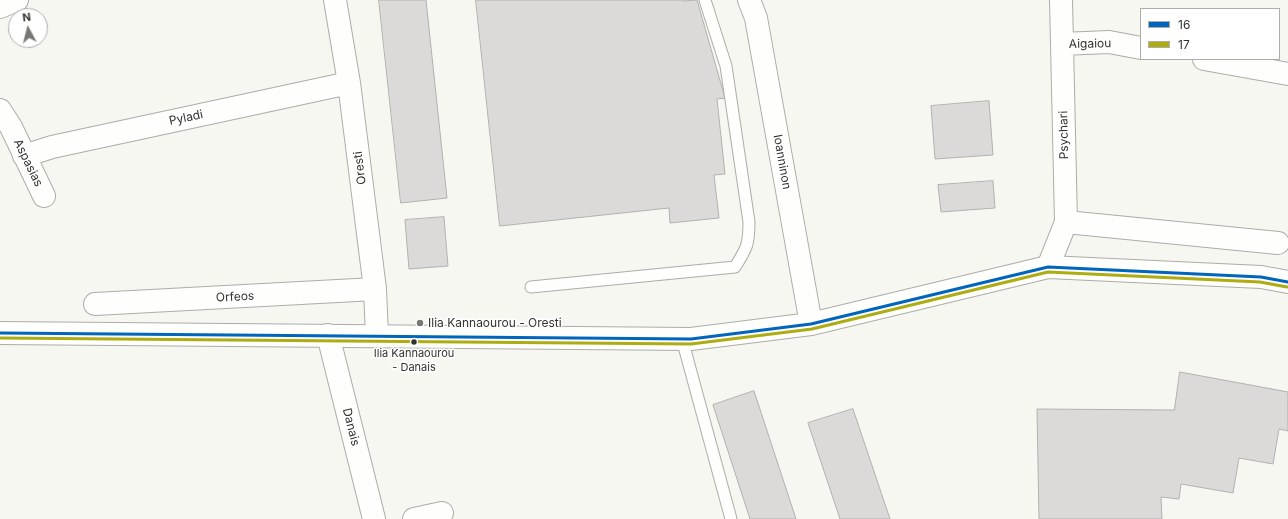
<!DOCTYPE html>
<style>
body{margin:0}
#map{position:relative;width:1288px;height:519px;overflow:hidden;background:#f7f7f2;font-family:Inter,sans-serif}
canvas{display:block}
.legend{position:absolute;left:1140px;top:8px;width:140px;height:52px;box-sizing:border-box;background:#fff;border:1px solid #adadac;margin:0;padding:5px 7px;list-style:none;font-size:12px;color:#33322f}
.legend li{display:flex;align-items:center;gap:8px;height:20px}
.legend b{width:20px;border:1px solid #adadac}
.north{position:absolute;left:8px;top:8px;width:40px;height:40px;box-sizing:border-box;background:#fff;border:1px solid #adadac;border-radius:50%;rotate:353deg;font-size:11px;font-weight:700;line-height:16px;text-align:center;color:#33322f}
.north::after{content:'';display:block;margin:auto;width:14px;height:18px;background:#787773;clip-path:polygon(50% 0,100% 100%,50% 72%,0 100%)}
</style>
<div id="map">
<canvas width="1288" height="519"></canvas>
<ul class="legend">
<li><b style="height:5px;background:#0065bd"></b>16</li>
<li><b style="height:5px;background:#adad13"></b>17</li>
</ul>
<div class="north">N</div>
</div>
<script>
const ctx = document.querySelector('canvas').getContext('2d');
ctx.lineJoin = 'round';
function fillPath(path, color) {
  ctx.fillStyle = color;
  ctx.fill(path, 'evenodd');
}
function stroke(path, color, width, dash) {
  ctx.strokeStyle = color;
  ctx.lineWidth = width;
  ctx.lineCap = dash ? 'butt' : 'round';
  ctx.setLineDash(dash || []);
  ctx.stroke(path);
}
function drawText(font, color, halo, rows, align = 'center') {
  ctx.font = font + ' Inter,sans-serif';
  ctx.lineWidth = 3;
  ctx.setLineDash([]);
  ctx.textBaseline = 'middle';
  ctx.strokeStyle = halo;
  ctx.fillStyle = color;
  for (const [text, x, y, turn = 0] of rows) {
    ctx.save();
    ctx.translate(x, y);
    ctx.rotate((+turn || 0) * Math.PI / 180);
    ctx.textAlign = isNaN(turn) ? turn : align;
    if (halo) ctx.strokeText(text, 0, 0);
    ctx.fillText(text, 0, 0);
    ctx.restore();
  }
}
const building = new Path2D(`
 M 379,0 L 426,0 L 447,198 L 401,203 Z
 M 476,0 L 683,0 L 683,1 L 697,0 L 725,98 L 717,99 L 725,174 L 714,175 L 719,218 L 670,223 L 669,208 L 500,226 Z
 M 989,101 L 993,155 L 935,159 L 931,106 Z
 M 993,181 L 995,208 L 941,212 L 938,185 Z
 M 444,217 L 448,266 L 409,269 L 405,220 Z
 M 1180,372 L 1288,392 L 1288,431 L 1279,429 L 1273,464 L 1239,458 L 1233,493 L 1181,484 L 1179,499 L 1161,497 L 1162,519 L 1039,519 L 1037,409 L 1174,410 Z
 M 754,391 L 796,519 L 750,519 L 713,405 Z
 M 853,409 L 890,519 L 840,519 L 808,423 Z`);
const lane = new Path2D(`
 M 531,287 L 735,267 C 747,248 749,244 749,222 L 726,66 L 705,0
 M 682,339 L 731,519`);
const street = new Path2D(`
 M 335,0 L 349,83 L 375,289 L 377,336
 M 749,0 L 756,18 L 811,324
 M 0,7 L 17,0
 M 1062,44 L 1109,42 L 1141,48
 M 1204,59 L 1288,74
 M 0,110 L 11,127 L 44,196
 M 24,156 L 52,147 L 349,83
 M 1066,222 L 1278,243
 M 1048,267 L 1066,222 L 1061,0
 M 95,304 L 375,289
 M 328,335 L 374,519
 M 414,519 L 442,513`);
const primary = new Path2D(`
 M 0,333 L 691,339 L 811,324 L 1048,267 L 1261,277 L 1288,282`);
const bus1 = new Path2D(`
 M 0,333 L 691,339 L 811,324 L 1048,267 L 1261,277 L 1288,282`);
const bus2 = new Path2D(`
 M 0,338 L 691,344 L 812,329 L 1048,272 L 1260,282 L 1287,287`);
const markers = [
 [420,323,4,"#787773"],
 [414,342,3.5,"#33322f"]
];
const busNames = [
 ["Ilia Kannaourou",414,354],
 ["- Danais",414,368]
];
const streetNames = [
 ["Aigaiou",1090,44,-1],
 ["Pyladi",186,118,-12],
 ["Psychari",1064,135,-91],
 ["Ioanninon",782,162,80],
 ["Aspasias",28,163,64],
 ["Oresti",360,168,-97],
 ["Orfeos",235,297,-3],
 ["Danais",351,427,76]
];
const poiNames = [
 ["Ilia Kannaourou - Oresti",428,323]
];
fillPath(building, '#dcdad9');
stroke(building, '#b2b1af', 1);
stroke(lane, '#adaca8', 13);
stroke(street, '#adaca8', 24);
stroke(primary, '#adaca8', 24);
stroke(lane, '#fefefd', 11);
stroke(street, '#fefefd', 22);
stroke(primary, '#fefefd', 22);
stroke(bus1, '#0065bd', 3);
stroke(bus2, '#adad13', 3);
for (const [x, y, r, color] of markers) {
  const dot = new Path2D();
  dot.arc(x, y, r, 0, 2 * Math.PI);
  ctx.fillStyle = color;
  ctx.fill(dot);
  stroke(dot, '#fff', 1.5);
}
drawText('11px', '#33322f', '#fff', busNames);
drawText('12px', '#33322f', '#fff', streetNames);
drawText('12px', '#33322f', '#fff', poiNames, 'left');
</script>
